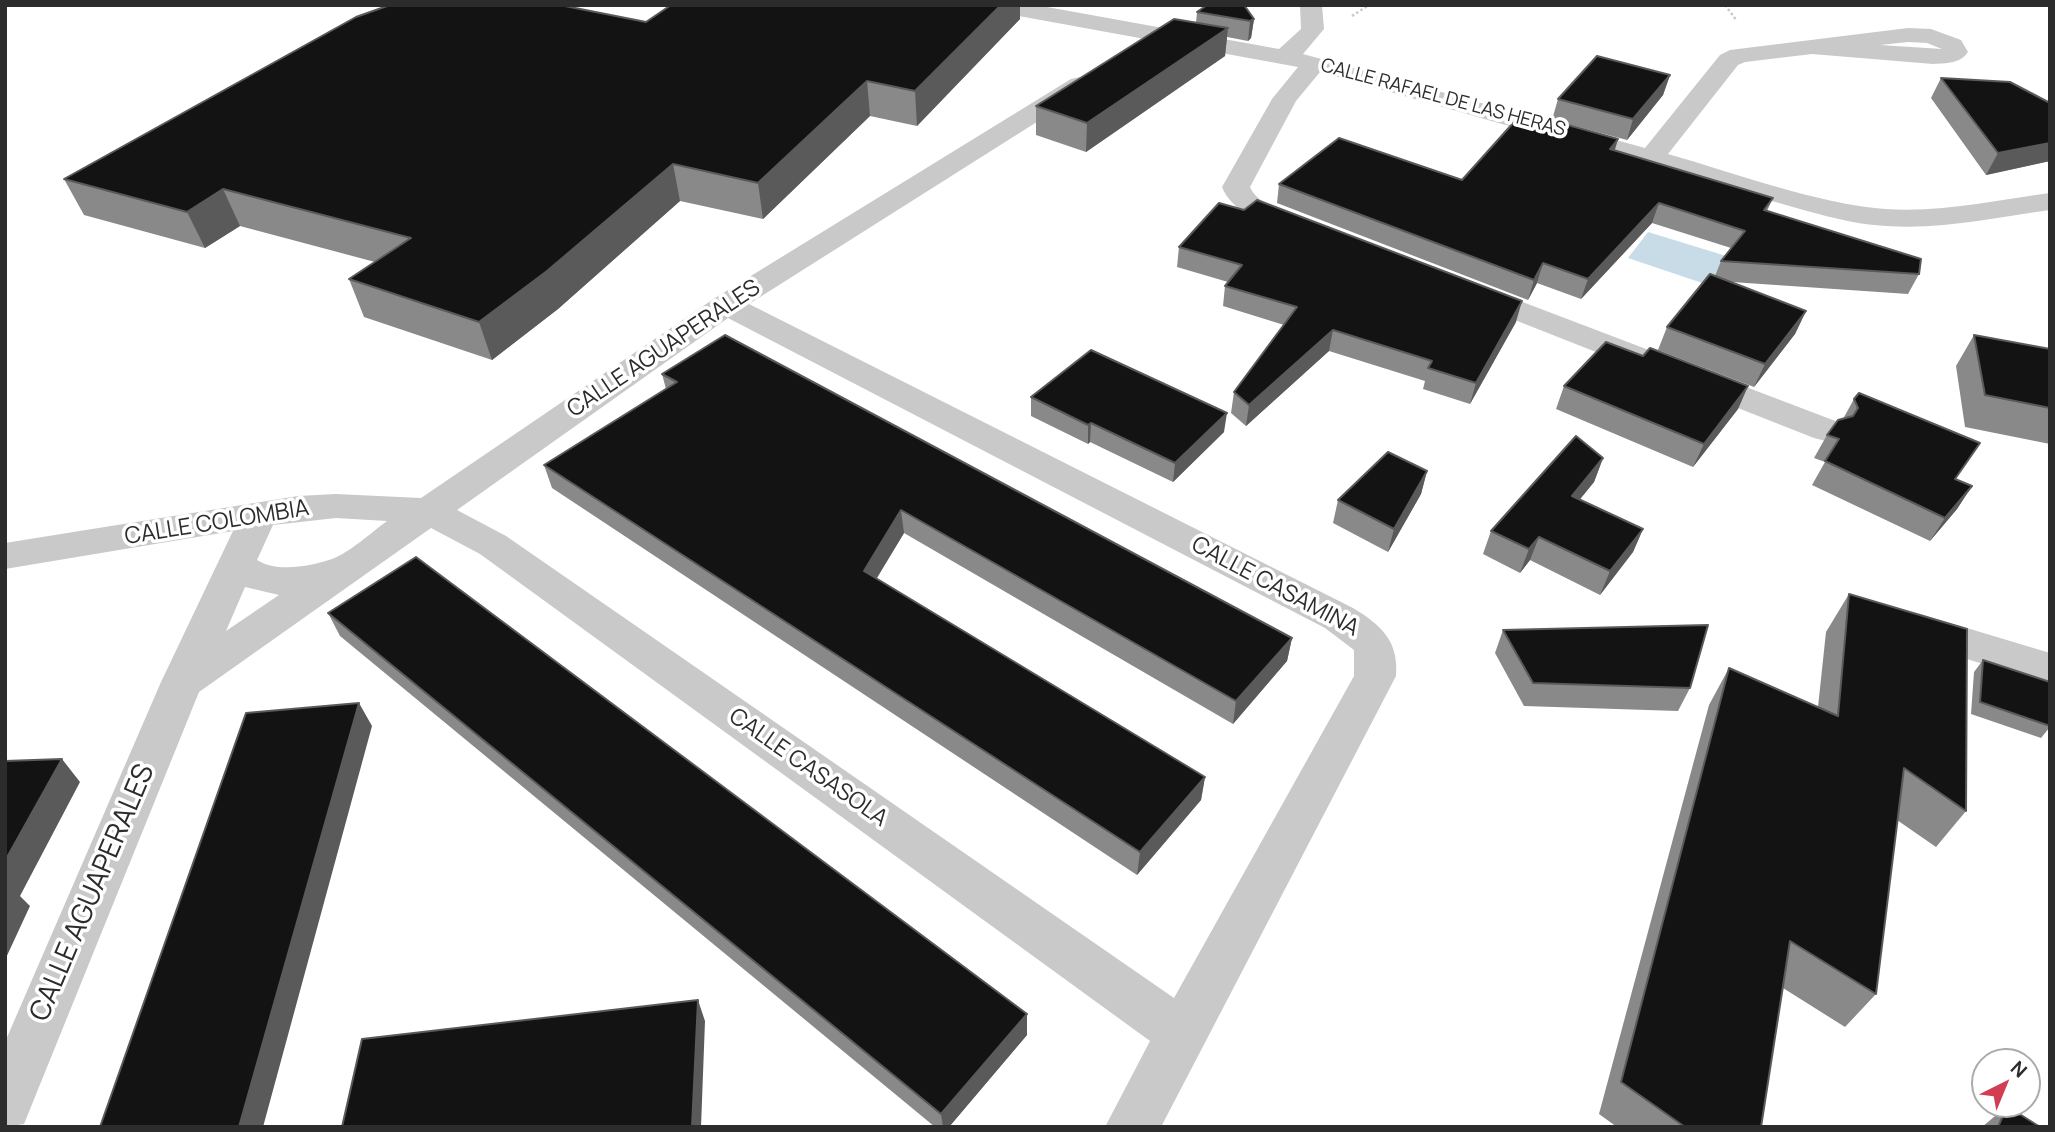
<!DOCTYPE html>
<style>
body{margin:0}
#map{position:relative;width:2055px;height:1132px;overflow:hidden;background:#fff;font-family:Manrope,sans-serif}
canvas{display:block}
.frame{position:absolute;inset:0;border:7px solid #2c2c2c;pointer-events:none}
.north{position:absolute;left:1971px;top:1048px;width:70px;height:70px;box-sizing:border-box;background:#fff;border:2px solid #ababab;border-radius:50%;rotate:43deg;font-size:19px;font-weight:700;line-height:28px;text-align:center;color:#2c2c2c}
.north::after{content:'';display:block;margin:auto;width:24px;height:32px;background:#d33d51;clip-path:polygon(50% 0,100% 100%,50% 72%,0 100%)}
</style>
<div id="map">
<canvas width="2055" height="1132"></canvas>
<div class="frame"></div>
<div class="north">N</div>
</div>
<script>
const ctx = document.querySelector('canvas').getContext('2d');
ctx.lineJoin = 'round';
function fillPath(path, color) {
  ctx.fillStyle = color;
  ctx.fill(path, 'evenodd');
}
function stroke(path, color, width, dash) {
  ctx.strokeStyle = color;
  ctx.lineWidth = width;
  ctx.lineCap = dash ? 'butt' : 'round';
  ctx.setLineDash(dash || []);
  ctx.stroke(path);
}
function drawText(font, color, halo, rows, align = 'center') {
  ctx.font = font + ' Manrope,sans-serif';
  ctx.lineWidth = 7;
  ctx.setLineDash([]);
  ctx.textBaseline = 'middle';
  ctx.strokeStyle = halo;
  ctx.fillStyle = color;
  for (const [text, x, y, turn = 0] of rows) {
    ctx.save();
    ctx.translate(x, y);
    ctx.rotate((+turn || 0) * Math.PI / 180);
    ctx.textAlign = isNaN(turn) ? turn : align;
    if (halo) ctx.strokeText(text, 0, 0);
    ctx.fillText(text, 0, 0);
    ctx.restore();
  }
}
const water = new Path2D(`
 M 1648,232 L 1736,259 L 1717,288 L 1628,258 Z`);
const path = new Path2D(`
 M 1725,5 L 1737,21
 M 1352,16 L 1369,5`);
const minor = new Path2D(`
 M 986,5 L 1036,5 L 1279,49 L 1301,29 L 1300,5 L 1322,5 L 1324,29 L 1303,54 L 1645,148 L 1720,55 L 1730,50 L 1908,28 L 1931,29 L 1961,40 L 1968,52 C 1960,64 1946,63 1933,64 L 1812,54 L 1745,62 L 1738,65 L 1668,154 C 1735,173 1818,204 1885,209 C 1940,213 1996,200 2050,193 L 2050,210 C 1997,217 1941,230 1887,226 C 1860,225 1833,218 1807,211 L 1320,72 L 1296,101 L 1250,187 C 1258,207 1291,212 1309,219 L 1313,225 L 1309,231 C 1282,238 1232,214 1222,187 L 1272,99 L 1298,67 L 997,12 L 989,10 ZM 1908,42 L 1927,43 L 1942,49 L 1880,45 Z
 M 1080,77 L 1089,79 L 1092,84 L 1089,89 L 749,304 L 1353,608 C 1381,625 1399,641 1396,676 L 1161,1127 L 1105,1127 L 1150,1041 L 480,554 L 431,528 L 199,692 L 24,1124 L 5,1127 L 5,1042 L 161,682 L 233,531 L 5,569 L 5,543 L 298,496 L 336,494 L 421,498 L 715,298 L 1071,79 ZM 728,318 L 1325,628 L 1354,650 L 1354,676 L 1174,998 L 506,536 L 457,510 ZM 336,518 L 387,521 C 372,532 349,553 332,559 C 311,566 278,573 257,560 L 273,525 ZM 245,587 L 279,595 L 226,631 Z
 M 1470,282 L 1838,422 L 1843,430 L 1838,438 L 1826,441 L 1814,438 L 1459,298 L 1455,291 L 1459,284 Z
 M 1917,613 L 2050,653 L 2050,685 L 1903,639 L 1897,628 L 1903,617 Z`);
const wall = new Path2D(`
 M 1197,12 L 1254,19 L 1251,38 L 1248,41 L 1227,37 L 1225,56 L 1086,152 L 1036,135 L 1036,106 L 1196,23 Z
 M 1020,19 L 917,126 L 870,116 L 763,219 L 680,201 L 558,309 L 492,360 L 364,317 L 349,279 L 375,262 L 240,226 L 205,248 L 84,215 L 64,179 L 646,22 Z
 M 1670,75 L 1663,95 L 1627,140 L 1552,120 L 1558,99 Z
 M 1941,78 L 2050,103 L 2050,161 L 1986,175 L 1931,98 Z
 M 1534,128 L 1618,139 L 1615,150 L 1773,198 L 1767,211 L 1919,274 L 1908,294 L 1732,282 L 1806,311 L 1795,334 L 1754,387 L 1658,350 L 1667,327 L 1715,276 L 1721,261 L 1731,248 L 1652,223 L 1581,299 L 1537,283 L 1528,300 L 1277,203 L 1279,184 L 1462,180 Z
 M 1179,247 L 1516,322 L 1470,404 L 1423,389 L 1425,381 L 1329,351 L 1246,426 L 1231,413 L 1234,392 L 1284,325 L 1223,306 L 1225,286 L 1228,282 L 1177,267 Z
 M 1974,335 L 2050,349 L 2050,444 L 1965,427 L 1956,366 Z
 M 1643,356 L 1748,386 L 1738,409 L 1693,467 L 1556,409 L 1564,386 Z
 M 662,374 L 1292,638 L 1287,661 L 1233,724 L 904,533 L 877,578 L 1205,777 L 1201,800 L 1137,875 L 552,488 L 544,465 L 666,389 Z
 M 1031,397 L 1224,432 L 1173,482 L 1090,442 L 1088,444 L 1031,416 Z
 M 1854,399 L 1956,479 L 1972,486 L 1957,509 L 1930,541 L 1812,485 L 1825,462 L 1814,458 L 1827,435 L 1843,419 Z
 M 1603,458 L 1594,482 L 1580,499 L 1643,529 L 1633,552 L 1600,595 L 1530,560 L 1520,573 L 1483,554 L 1491,531 Z
 M 1427,471 L 1421,494 L 1388,552 L 1333,523 L 1338,500 Z
 M 1849,594 L 1966,811 L 1936,847 L 1897,820 L 1876,994 L 1845,1027 L 1783,988 L 1761,1127 L 1617,1127 L 1599,1114 L 1709,705 L 1729,668 L 1818,707 L 1826,632 Z
 M 328,613 L 1027,1014 L 1027,1035 L 949,1127 L 935,1127 L 340,636 Z
 M 1503,630 L 1690,688 L 1678,711 L 1524,706 L 1495,653 Z
 M 1983,660 L 2050,726 L 2050,727 L 2041,738 L 1971,714 L 1974,672 Z
 M 2007,1106 L 2040,1127 L 1982,1127 Z`);
const shadedWall = new Path2D(`
 M 1001,5 L 1020,5 L 1020,19 L 917,126 L 915,91 Z
 M 1254,19 L 1251,38 L 1248,41 L 1250,21 Z
 M 1228,28 L 1225,56 L 1086,152 L 1087,123 Z
 M 1670,75 L 1663,95 L 1627,140 L 1633,119 Z
 M 867,81 L 870,116 L 763,219 L 758,183 Z
 M 1618,139 L 1612,158 L 1610,149 Z
 M 2050,143 L 2050,161 L 1986,175 L 1998,153 Z
 M 673,164 L 680,201 L 558,309 L 492,360 L 479,322 Z
 M 223,189 L 240,226 L 205,248 L 187,212 Z
 M 1659,203 L 1652,223 L 1581,299 L 1588,279 Z
 M 1543,263 L 1537,283 L 1528,300 L 1534,280 Z
 M 1522,301 L 1516,322 L 1470,404 L 1476,383 Z
 M 1806,311 L 1795,334 L 1754,387 L 1765,364 Z
 M 1333,330 L 1329,351 L 1246,426 L 1249,405 Z
 M 1748,386 L 1738,409 L 1693,467 L 1704,444 Z
 M 1227,413 L 1224,432 L 1173,482 L 1175,463 Z
 M 1091,423 L 1090,442 L 1088,444 L 1088,425 Z
 M 1603,458 L 1594,482 L 1564,519 L 1572,496 Z
 M 1427,471 L 1421,494 L 1388,552 L 1394,529 Z
 M 1972,486 L 1957,509 L 1930,541 L 1945,518 Z
 M 901,510 L 904,533 L 867,594 L 864,571 Z
 M 1643,529 L 1633,552 L 1600,595 L 1610,571 Z
 M 1539,537 L 1530,560 L 1520,573 L 1529,549 Z
 M 1292,638 L 1287,661 L 1233,724 L 1236,701 Z
 M 359,703 L 372,726 L 263,1127 L 239,1127 Z
 M 62,759 L 80,782 L 20,896 L 30,906 L 5,960 L 5,861 Z
 M 1205,777 L 1201,800 L 1137,875 L 1140,852 Z
 M 698,1000 L 705,1021 L 701,1127 L 692,1127 Z
 M 1027,1014 L 1027,1035 L 949,1127 L 943,1127 L 941,1114 Z`);
const building = new Path2D(`
 M 390,5 L 560,5 L 646,22 L 671,5 L 1001,5 L 915,91 L 867,81 L 758,183 L 673,164 L 547,271 L 479,322 L 349,279 L 411,238 L 223,189 L 187,212 L 64,179 L 356,17 Z
 M 1207,5 L 1244,5 L 1254,19 L 1250,21 L 1197,12 Z
 M 1174,19 L 1228,28 L 1087,123 L 1036,106 Z
 M 1597,56 L 1670,75 L 1633,119 L 1558,99 Z
 M 1941,78 L 2010,82 L 2050,103 L 2050,143 L 1998,153 Z
 M 1543,118 L 1618,139 L 1610,149 L 1773,198 L 1764,210 L 1921,259 L 1919,274 L 1721,261 L 1745,231 L 1659,203 L 1588,279 L 1543,263 L 1534,280 L 1279,184 L 1339,138 L 1462,180 L 1514,122 L 1534,128 Z
 M 1257,200 L 1522,301 L 1476,383 L 1428,368 L 1432,361 L 1333,330 L 1249,405 L 1234,392 L 1297,307 L 1225,286 L 1242,265 L 1179,247 L 1219,203 L 1244,210 Z
 M 1710,274 L 1806,311 L 1765,364 L 1667,327 Z
 M 725,335 L 1292,638 L 1236,701 L 901,510 L 864,571 L 1205,777 L 1140,852 L 544,465 L 677,382 L 662,374 Z
 M 1974,335 L 2050,349 L 2050,408 L 1985,395 Z
 M 1606,342 L 1643,356 L 1650,348 L 1748,386 L 1704,444 L 1564,386 Z
 M 1091,350 L 1227,413 L 1175,463 L 1091,423 L 1088,425 L 1031,397 Z
 M 1859,393 L 1980,443 L 1955,479 L 1972,486 L 1945,518 L 1825,461 L 1839,439 L 1827,435 L 1838,420 L 1853,416 L 1858,408 L 1854,399 Z
 M 1576,436 L 1603,458 L 1572,496 L 1643,529 L 1610,571 L 1539,537 L 1529,549 L 1491,531 Z
 M 1388,452 L 1427,471 L 1394,529 L 1338,500 Z
 M 416,557 L 1027,1014 L 941,1114 L 328,613 Z
 M 1849,594 L 1967,629 L 1966,811 L 1904,768 L 1876,994 L 1790,941 L 1761,1127 L 1685,1127 L 1621,1082 L 1729,668 L 1838,716 Z
 M 1708,625 L 1690,688 L 1533,683 L 1503,630 Z
 M 1983,660 L 2050,682 L 2050,726 L 1980,702 Z
 M 359,703 L 239,1127 L 100,1127 L 246,713 Z
 M 62,759 L 5,861 L 5,761 Z
 M 698,1000 L 692,1127 L 342,1127 L 362,1039 Z
 M 2007,1106 L 2040,1127 L 1998,1127 Z`);
const farStreetnames = [
 ["CALLE RAFAEL DE LAS HERAS",1443,98,15]
];
const streetNames = [
 ["CALLE AGUAPERALES",664,349,-34],
 ["CALLE COLOMBIA",217,523,-9],
 ["CALLE CASAMINA",1275,587,28],
 ["CALLE CASASOLA",808,768,35]
];
const nearStreetnames = [
 ["CALLE AGUAPERALES",93,893,-67]
];
fillPath(water, '#c8dce7');
stroke(path, '#c9c9c9', 2.5, [2.5, 2.5]);
fillPath(minor, '#c9c9c9');
fillPath(wall, '#898989');
fillPath(shadedWall, '#5a5a5a');
fillPath(building, '#131313');
stroke(building, '#5a5a5a', 2);
drawText('19px', '#2c2c2c', '#fff', farStreetnames);
drawText('23px', '#2c2c2c', '#fff', streetNames);
drawText('28px', '#2c2c2c', '#fff', nearStreetnames);
</script>
